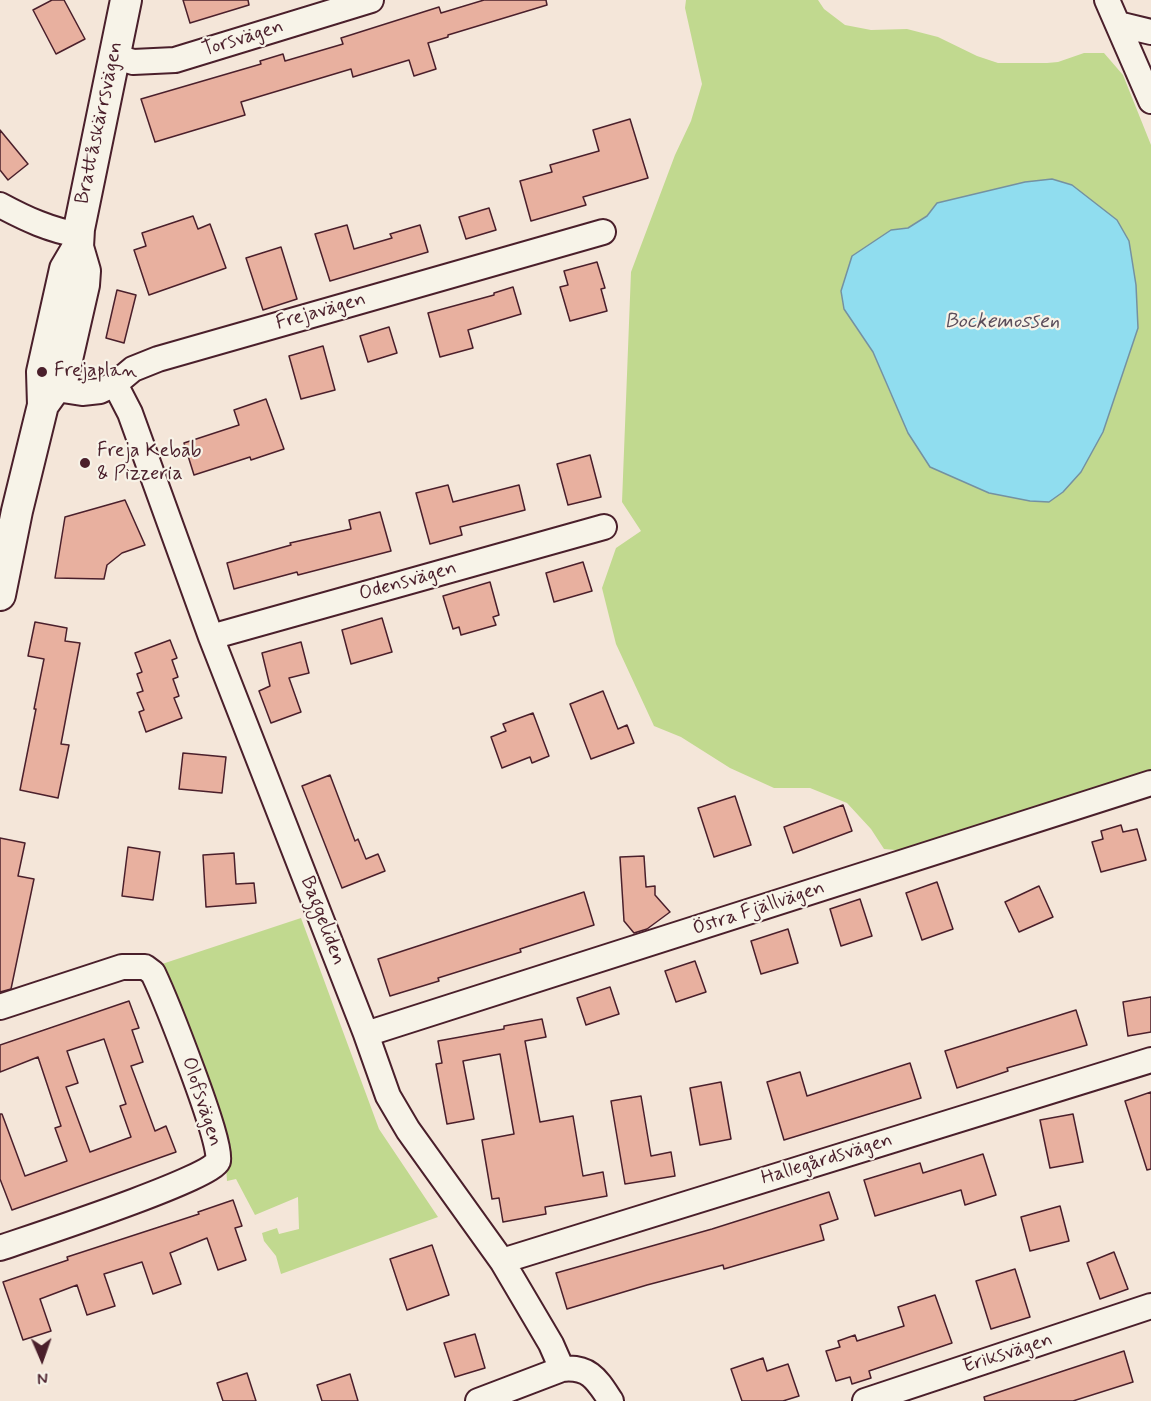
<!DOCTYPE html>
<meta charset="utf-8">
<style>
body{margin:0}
#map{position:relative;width:1151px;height:1401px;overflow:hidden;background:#f4e6d9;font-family:Mynerve,sans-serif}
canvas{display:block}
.north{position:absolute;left:12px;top:1329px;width:60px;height:60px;-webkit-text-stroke:4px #f7f3e8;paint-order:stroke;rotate:178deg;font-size:16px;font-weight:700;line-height:24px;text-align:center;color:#4a1f2b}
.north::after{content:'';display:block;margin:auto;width:21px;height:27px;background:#4a1f2b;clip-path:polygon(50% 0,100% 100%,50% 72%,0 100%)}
</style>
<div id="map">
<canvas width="1151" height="1401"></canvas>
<div class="north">N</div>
</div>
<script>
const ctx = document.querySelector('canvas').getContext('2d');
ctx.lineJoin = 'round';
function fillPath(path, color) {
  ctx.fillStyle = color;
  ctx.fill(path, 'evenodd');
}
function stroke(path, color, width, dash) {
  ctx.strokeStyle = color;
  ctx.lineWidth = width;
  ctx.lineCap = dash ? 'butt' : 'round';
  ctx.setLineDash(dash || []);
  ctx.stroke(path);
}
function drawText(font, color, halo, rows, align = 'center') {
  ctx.font = font + ' Mynerve,sans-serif';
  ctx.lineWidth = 4.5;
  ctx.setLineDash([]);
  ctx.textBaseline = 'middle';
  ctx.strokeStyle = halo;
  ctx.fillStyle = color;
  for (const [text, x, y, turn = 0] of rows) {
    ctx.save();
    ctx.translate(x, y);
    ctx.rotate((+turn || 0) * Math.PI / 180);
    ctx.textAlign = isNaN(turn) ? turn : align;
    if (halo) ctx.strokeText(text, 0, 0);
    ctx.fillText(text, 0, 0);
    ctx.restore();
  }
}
const green = new Path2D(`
 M 686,0 L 818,0 L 824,9 L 845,25 L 871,30 L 907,29 L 938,37 L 977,56 L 998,63 L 1047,63 L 1058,62 L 1084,53 L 1104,53 L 1123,75 L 1151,145 L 1151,777 L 1142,780 L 1122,778 L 1117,786 L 919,852 L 884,849 L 871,829 L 847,803 L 810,788 L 774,788 L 730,768 L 681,737 L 654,726 L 616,644 L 602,588 L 616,548 L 641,531 L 622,502 L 631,272 L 675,155 L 691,121 L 702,84 L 685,8 ZM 1025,182 L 1138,328 L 1103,432 L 891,395 L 873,352 L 855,326 L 891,230 L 908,228 L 927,216 L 938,203 Z
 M 301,918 L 379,1129 L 438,1217 L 281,1274 L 276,1256 L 264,1241 L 262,1233 L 277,1228 L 279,1234 L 299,1229 L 298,1197 L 255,1215 L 236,1179 L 227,1181 L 226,1165 L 231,1154 L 156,966 Z`);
const water = new Path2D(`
 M 1052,179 L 1072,185 L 1117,220 L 1129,241 L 1136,285 L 1138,328 L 1103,432 L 1081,472 L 1063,492 L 1049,502 L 1030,501 L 989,493 L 930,467 L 908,433 L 873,352 L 844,309 L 841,291 L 852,256 L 891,230 L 908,228 L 927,216 L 937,203 L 1025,182 Z`);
const building = new Path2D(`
 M 52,0 L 64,0 L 85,39 L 56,54 L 33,10 Z
 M 183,0 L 248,0 L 249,5 L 190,23 Z
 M 484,0 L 546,0 L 547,5 L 448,35 L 448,37 L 428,43 L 436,69 L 414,76 L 409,60 L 353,77 L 351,69 L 241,102 L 245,115 L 155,142 L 141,99 L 261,64 L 260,61 L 283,54 L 285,61 L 343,44 L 341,38 L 439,7 L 441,13 Z
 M 630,119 L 648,178 L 583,197 L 586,205 L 531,221 L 520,181 L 552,172 L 550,165 L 599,151 L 593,130 Z
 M 0,130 L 28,164 L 8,180 L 0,170 Z
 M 489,208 L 496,230 L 466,239 L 459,217 Z
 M 193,216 L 198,229 L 210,224 L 226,268 L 149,295 L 134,250 L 146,246 L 142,233 Z
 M 347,225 L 354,249 L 392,238 L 390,234 L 420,225 L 428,252 L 330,281 L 315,234 Z
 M 281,247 L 297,299 L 263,310 L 246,258 Z
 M 597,262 L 605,288 L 601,289 L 607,311 L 570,321 L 560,287 L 568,285 L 564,271 Z
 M 513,287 L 521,314 L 468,330 L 473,348 L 440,357 L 428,313 L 494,295 L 494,293 Z
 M 117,290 L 136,295 L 124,343 L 106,338 Z
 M 389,327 L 397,353 L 368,362 L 360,336 Z
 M 323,346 L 335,390 L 301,399 L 289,356 Z
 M 266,399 L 284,449 L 251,460 L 250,457 L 194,475 L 184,443 L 239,425 L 234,410 Z
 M 590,455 L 601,497 L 568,505 L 557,464 Z
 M 448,485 L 453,502 L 519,485 L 525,510 L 460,527 L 462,535 L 430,544 L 416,493 Z
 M 125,500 L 145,545 L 122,553 L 107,565 L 104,579 L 55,578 L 65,517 Z
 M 380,512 L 391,551 L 298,575 L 297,572 L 234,589 L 227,563 L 291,545 L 290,543 L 351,529 L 349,520 Z
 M 583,562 L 592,591 L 554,602 L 546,573 Z
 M 490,582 L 499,615 L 493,617 L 496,625 L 461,635 L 459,627 L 453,629 L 443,596 Z
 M 382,618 L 392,652 L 351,664 L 342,630 Z
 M 35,622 L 67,628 L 65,641 L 80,643 L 61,744 L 69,745 L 58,798 L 20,790 L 36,709 L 34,709 L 44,659 L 28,656 Z
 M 170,640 L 177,658 L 172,660 L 178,677 L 173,679 L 179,696 L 174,698 L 182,718 L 146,732 L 139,712 L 144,710 L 137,693 L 143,691 L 137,674 L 142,672 L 135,653 Z
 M 301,642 L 309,673 L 289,678 L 301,712 L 271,723 L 259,691 L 270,686 L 262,653 Z
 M 603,691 L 618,729 L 627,725 L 634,743 L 591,759 L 570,704 Z
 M 533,713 L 549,756 L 532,763 L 530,757 L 502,768 L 491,737 L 506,731 L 503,724 Z
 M 183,753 L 226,757 L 222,793 L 179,789 Z
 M 330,775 L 355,841 L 358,839 L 366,859 L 378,854 L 385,871 L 342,888 L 302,786 Z
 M 735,796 L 751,845 L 714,857 L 698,808 Z
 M 843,805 L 852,831 L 793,853 L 784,827 Z
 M 1121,825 L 1123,832 L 1137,829 L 1146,860 L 1101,872 L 1092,842 L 1103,839 L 1101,831 Z
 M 0,838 L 25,843 L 18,876 L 34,879 L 11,989 L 0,992 Z
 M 128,847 L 160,852 L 153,900 L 122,896 Z
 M 234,853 L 236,884 L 254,883 L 256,903 L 206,907 L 203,855 Z
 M 644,856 L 646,887 L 655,886 L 655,895 L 670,912 L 647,929 L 634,933 L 624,921 L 620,857 Z
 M 937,882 L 953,929 L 922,940 L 906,893 Z
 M 1039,886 L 1053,917 L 1019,932 L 1005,902 Z
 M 584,892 L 594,925 L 520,949 L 521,952 L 438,978 L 439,981 L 390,996 L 378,959 Z
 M 860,899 L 872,936 L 841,946 L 830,909 Z
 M 788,929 L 798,963 L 761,974 L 751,941 Z
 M 695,961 L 706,992 L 676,1002 L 665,971 Z
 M 610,987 L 619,1014 L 586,1025 L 577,998 Z
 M 1151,997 L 1151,1032 L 1128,1036 L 1123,1002 Z
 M 129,1001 L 139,1028 L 132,1030 L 143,1062 L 131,1066 L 155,1131 L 166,1126 L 176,1152 L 12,1210 L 0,1179 L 0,1114 L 2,1114 L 25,1176 L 67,1161 L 55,1128 L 61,1126 L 38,1057 L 0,1072 L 0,1045 ZM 104,1039 L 126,1104 L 120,1106 L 131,1137 L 90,1152 L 66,1087 L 78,1083 L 67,1051 Z
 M 1076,1010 L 1087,1045 L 1007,1068 L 1008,1071 L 957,1088 L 945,1051 Z
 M 542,1019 L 546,1037 L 525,1041 L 540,1122 L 573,1116 L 583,1176 L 603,1172 L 607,1196 L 545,1207 L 546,1214 L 503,1222 L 499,1198 L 492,1199 L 482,1140 L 514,1134 L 500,1054 L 463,1061 L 474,1119 L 447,1124 L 436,1064 L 442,1063 L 438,1041 L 504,1029 L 504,1026 Z
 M 910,1063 L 921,1098 L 784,1140 L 767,1082 L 800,1072 L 807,1096 Z
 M 721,1082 L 731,1139 L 700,1145 L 690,1088 Z
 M 1151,1092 L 1151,1169 L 1147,1170 L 1125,1101 Z
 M 641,1096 L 651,1156 L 671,1152 L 675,1176 L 625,1184 L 611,1101 Z
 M 1073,1114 L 1083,1162 L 1050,1168 L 1040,1120 Z
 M 983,1154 L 996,1195 L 965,1205 L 961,1190 L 875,1216 L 864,1180 L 920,1163 L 923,1173 Z
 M 829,1192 L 838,1219 L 820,1225 L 824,1240 L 724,1269 L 723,1265 L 647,1285 L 567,1309 L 556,1273 L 712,1229 Z
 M 233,1200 L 242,1226 L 235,1228 L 246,1260 L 218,1270 L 207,1238 L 170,1253 L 181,1284 L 153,1294 L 142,1262 L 104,1274 L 115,1306 L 87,1315 L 77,1285 L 40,1299 L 51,1331 L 23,1340 L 3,1282 L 68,1260 L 67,1257 L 199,1214 L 198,1212 Z
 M 1060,1206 L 1069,1241 L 1030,1251 L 1021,1217 Z
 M 432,1245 L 449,1295 L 407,1310 L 390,1259 Z
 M 1114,1252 L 1128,1289 L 1100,1299 L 1087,1263 Z
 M 1015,1269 L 1030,1317 L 991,1329 L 976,1281 Z
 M 935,1295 L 952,1343 L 869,1371 L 871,1378 L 852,1384 L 850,1377 L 836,1381 L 826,1351 L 840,1347 L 838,1341 L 855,1335 L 857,1341 L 904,1326 L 898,1307 Z
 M 475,1334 L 485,1368 L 455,1377 L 444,1343 Z
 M 1124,1351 L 1133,1382 L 1073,1401 L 985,1401 L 984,1397 Z
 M 763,1358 L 767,1371 L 788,1364 L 799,1396 L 783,1401 L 742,1401 L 731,1369 Z
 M 247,1373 L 256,1401 L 223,1401 L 217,1383 Z
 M 350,1374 L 358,1401 L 322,1401 L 317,1385 Z`);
const minor = new Path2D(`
 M 1107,0 L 1151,101
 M 1118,24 L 1151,32
 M 114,56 L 133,62 L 175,60 L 371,0
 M 0,205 C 26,219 50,230 79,235
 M 115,384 L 130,413 L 211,637 L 366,1034 L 388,1096 L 408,1130 L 502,1261 L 551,1344 L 562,1369
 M 43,387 L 82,393 L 100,391 L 115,384 L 133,369 L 158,359 L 603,232
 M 211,637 L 604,527
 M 0,1007 L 122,967 L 145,967 L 153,973 C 164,996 224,1145 218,1161 C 211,1179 29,1238 0,1248
 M 366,1034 L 1151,783
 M 502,1261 L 1151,1060
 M 478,1401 L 562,1369 C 590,1366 597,1380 611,1401
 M 865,1401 L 1151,1306`);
const tertiary = new Path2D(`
 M 43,405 L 63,377 L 84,285 L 85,271 L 78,247 L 79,229 L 126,0
 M 0,595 L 17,511 L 43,405 L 42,372 L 65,269 L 78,247`);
const markers = [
 [42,372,6,"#4a1f2b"],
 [85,463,6,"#4a1f2b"]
];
const streetNames = [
 ["Torsvägen",243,39,-17],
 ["Brattåskärrsvägen",100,123,-78],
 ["Frejavägen",321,312,-16],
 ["Odensvägen",408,582,-16],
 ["Östra Fjällvägen",759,909,-18],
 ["Baggeliden",322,921,69],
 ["Olofsvägen",201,1102,72],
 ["Hallegårdsvägen",827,1160,-17],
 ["Eriksvägen",1008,1354,-18]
];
const poiNames = [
 ["Frejaplan",54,372],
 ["Freja Kebab",97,452],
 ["& Pizzeria",97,475]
];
const waterNames = [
 ["Bockemossen",1002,323]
];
fillPath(green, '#c1d98f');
fillPath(water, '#90ddef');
stroke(water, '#7491a1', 1.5);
fillPath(building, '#e8b09f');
stroke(building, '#4a1f2b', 1.5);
stroke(minor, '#4a1f2b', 28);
stroke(tertiary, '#4a1f2b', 34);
stroke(minor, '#f7f3e8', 24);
stroke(tertiary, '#f7f3e8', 30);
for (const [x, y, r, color] of markers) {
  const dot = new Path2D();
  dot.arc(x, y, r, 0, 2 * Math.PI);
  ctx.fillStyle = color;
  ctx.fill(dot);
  stroke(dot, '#f7f3e8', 2);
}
drawText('20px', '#4a1f2b', '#f7f3e8', streetNames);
drawText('20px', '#4a1f2b', '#f7f3e8', poiNames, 'left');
drawText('italic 21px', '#5c4e5c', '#f7f3e8', waterNames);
</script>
